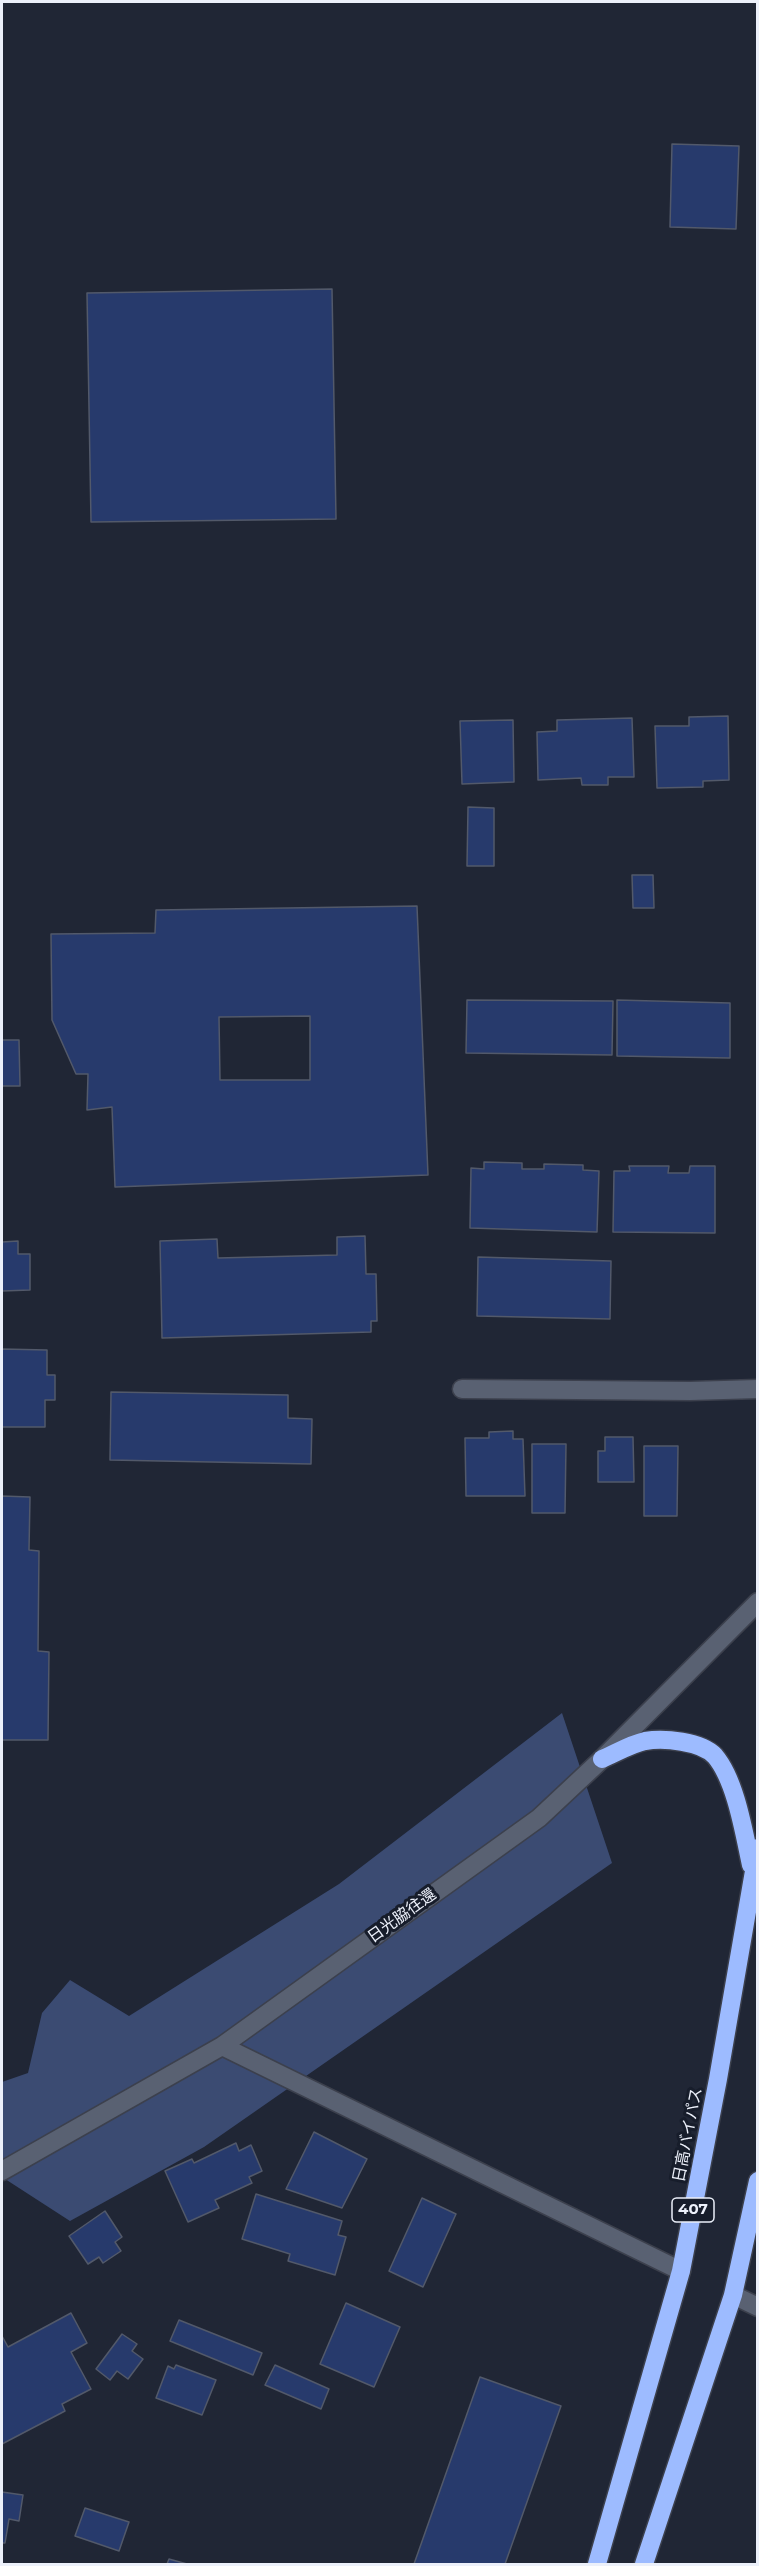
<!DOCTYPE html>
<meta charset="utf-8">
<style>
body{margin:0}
#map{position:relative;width:759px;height:2566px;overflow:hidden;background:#202635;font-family:Montserrat,sans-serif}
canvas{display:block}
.frame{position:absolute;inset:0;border:3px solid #ecf0fa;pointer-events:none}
</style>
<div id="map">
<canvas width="759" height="2566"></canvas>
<div class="frame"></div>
</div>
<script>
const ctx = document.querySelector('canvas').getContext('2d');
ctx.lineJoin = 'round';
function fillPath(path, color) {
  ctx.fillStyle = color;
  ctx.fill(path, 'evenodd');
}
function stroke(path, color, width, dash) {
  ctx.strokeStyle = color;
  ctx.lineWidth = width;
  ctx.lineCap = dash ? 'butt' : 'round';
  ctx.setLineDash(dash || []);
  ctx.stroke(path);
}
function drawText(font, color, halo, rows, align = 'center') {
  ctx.font = font + ' Montserrat,"Noto Sans JP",sans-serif';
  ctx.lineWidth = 6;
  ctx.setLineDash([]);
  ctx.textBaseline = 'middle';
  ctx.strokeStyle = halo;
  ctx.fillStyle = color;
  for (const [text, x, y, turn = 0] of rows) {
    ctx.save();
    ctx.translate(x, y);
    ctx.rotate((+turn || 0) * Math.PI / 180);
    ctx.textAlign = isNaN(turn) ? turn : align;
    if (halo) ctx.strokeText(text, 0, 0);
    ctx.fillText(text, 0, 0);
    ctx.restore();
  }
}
const green = new Path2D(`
 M 562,1713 L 612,1863 L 204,2147 L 70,2221 L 2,2177 L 2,2082 L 28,2073 L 42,2013 L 70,1980 L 129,2016 L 339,1884 Z`);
const building = new Path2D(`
 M 672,144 L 739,146 L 736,229 L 670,227 Z
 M 332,289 L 336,519 L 91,522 L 87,293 Z
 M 728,716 L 729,780 L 703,781 L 703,787 L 657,788 L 655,726 L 689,726 L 689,717 Z
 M 632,718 L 634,777 L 608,777 L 608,785 L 582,785 L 581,778 L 538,780 L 537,732 L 557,731 L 557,720 Z
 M 513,720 L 514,782 L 462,784 L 460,721 Z
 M 468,807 L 494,808 L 494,866 L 467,866 Z
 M 632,875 L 653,875 L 654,908 L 633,908 Z
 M 417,906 L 428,1175 L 115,1187 L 112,1107 L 87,1110 L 88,1074 L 76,1074 L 52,1020 L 51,934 L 155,933 L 156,910 ZM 310,1016 L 310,1080 L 220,1080 L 219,1017 Z
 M 467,1000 L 613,1001 L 612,1055 L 466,1053 Z
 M 617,1000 L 730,1003 L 730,1058 L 617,1056 Z
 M 2,1040 L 19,1040 L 20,1086 L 2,1086 Z
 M 484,1162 L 522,1163 L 522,1169 L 544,1169 L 544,1164 L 583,1165 L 583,1170 L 599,1171 L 597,1232 L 470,1228 L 471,1168 L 484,1169 Z
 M 629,1166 L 669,1166 L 668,1173 L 689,1173 L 690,1166 L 715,1166 L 715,1233 L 613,1232 L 614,1171 L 630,1171 Z
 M 365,1236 L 366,1274 L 376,1274 L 377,1321 L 371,1321 L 371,1332 L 162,1338 L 160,1241 L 217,1239 L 218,1258 L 337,1255 L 337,1237 Z
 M 18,1241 L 18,1254 L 30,1254 L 30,1290 L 2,1291 L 2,1242 Z
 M 478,1257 L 611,1261 L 610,1319 L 477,1316 Z
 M 2,1349 L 47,1350 L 47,1375 L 55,1375 L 55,1400 L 45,1400 L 45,1427 L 2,1427 Z
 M 111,1392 L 288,1395 L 288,1418 L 312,1419 L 311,1464 L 110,1460 Z
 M 513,1431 L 513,1439 L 523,1439 L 525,1496 L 466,1496 L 465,1438 L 489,1438 L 489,1432 Z
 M 605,1437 L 633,1437 L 634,1482 L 598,1482 L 598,1451 L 605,1451 Z
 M 532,1444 L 566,1444 L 565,1513 L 532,1513 Z
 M 644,1446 L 678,1446 L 677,1516 L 644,1516 Z
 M 2,1496 L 30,1497 L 29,1550 L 39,1551 L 38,1651 L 49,1652 L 48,1740 L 2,1740 Z
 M 314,2132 L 367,2159 L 342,2208 L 286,2189 Z
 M 236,2143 L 239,2151 L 251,2145 L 262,2171 L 249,2177 L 252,2183 L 215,2200 L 219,2208 L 188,2222 L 165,2171 L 192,2159 L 194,2163 Z
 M 256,2194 L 342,2221 L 338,2235 L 346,2237 L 335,2275 L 288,2261 L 290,2254 L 242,2239 Z
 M 422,2198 L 456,2214 L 423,2287 L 389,2271 Z
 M 105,2211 L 122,2237 L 115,2242 L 121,2251 L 103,2263 L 99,2257 L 88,2264 L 69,2236 Z
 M 346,2303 L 400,2327 L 374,2387 L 320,2364 Z
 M 71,2313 L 87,2343 L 71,2352 L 91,2389 L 62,2404 L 65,2411 L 2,2444 L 2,2336 L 8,2347 Z
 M 179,2320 L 262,2353 L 253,2375 L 170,2341 Z
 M 122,2334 L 137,2344 L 132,2351 L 143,2359 L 128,2379 L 117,2371 L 110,2380 L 96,2369 Z
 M 176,2365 L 216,2380 L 202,2415 L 156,2398 L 168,2366 L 174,2369 Z
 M 275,2365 L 329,2389 L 321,2409 L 265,2385 Z
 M 480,2377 L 561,2406 L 505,2564 L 414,2564 Z
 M 2,2492 L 23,2495 L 19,2521 L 9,2519 L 5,2543 L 2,2543 Z
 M 85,2508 L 129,2522 L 119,2551 L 75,2536 Z
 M 169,2559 L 187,2564 L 167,2564 Z`);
const minor = new Path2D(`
 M 462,1389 L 690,1391 L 758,1389
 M 222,2046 L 681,2271
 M 2,2171 L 222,2046 L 539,1818 L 602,1759 L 758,1602
 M 733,2295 L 758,2307`);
const highway = new Path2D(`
 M 602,1759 C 616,1753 631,1744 645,1741 C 664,1738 701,1741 715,1756 C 736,1781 744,1833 751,1865
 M 597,2564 L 681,2271 L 718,2079 L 758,1848
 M 644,2564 L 733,2295 L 758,2181`);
const shields = [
 [693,2210,42]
];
const shieldNames = [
 ["407",693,2210]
];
const streetNames = [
 ["日光脇往還",402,1916,-36],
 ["日高バイパス",688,2135,-79]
];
fillPath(green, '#3b4b72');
fillPath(building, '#273a6c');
stroke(building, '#52596a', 1.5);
stroke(minor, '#3c404d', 21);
stroke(highway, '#3c404d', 21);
stroke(minor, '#596172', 18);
stroke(highway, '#9dbbff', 18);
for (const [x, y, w] of shields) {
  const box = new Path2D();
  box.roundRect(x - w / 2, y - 12, w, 24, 4.5);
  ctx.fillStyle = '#171d2b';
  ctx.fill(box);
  stroke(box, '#ecf0fa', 1.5);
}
drawText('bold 15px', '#ecf0fa', null, shieldNames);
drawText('16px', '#ecf0fa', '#171d2b', streetNames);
</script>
